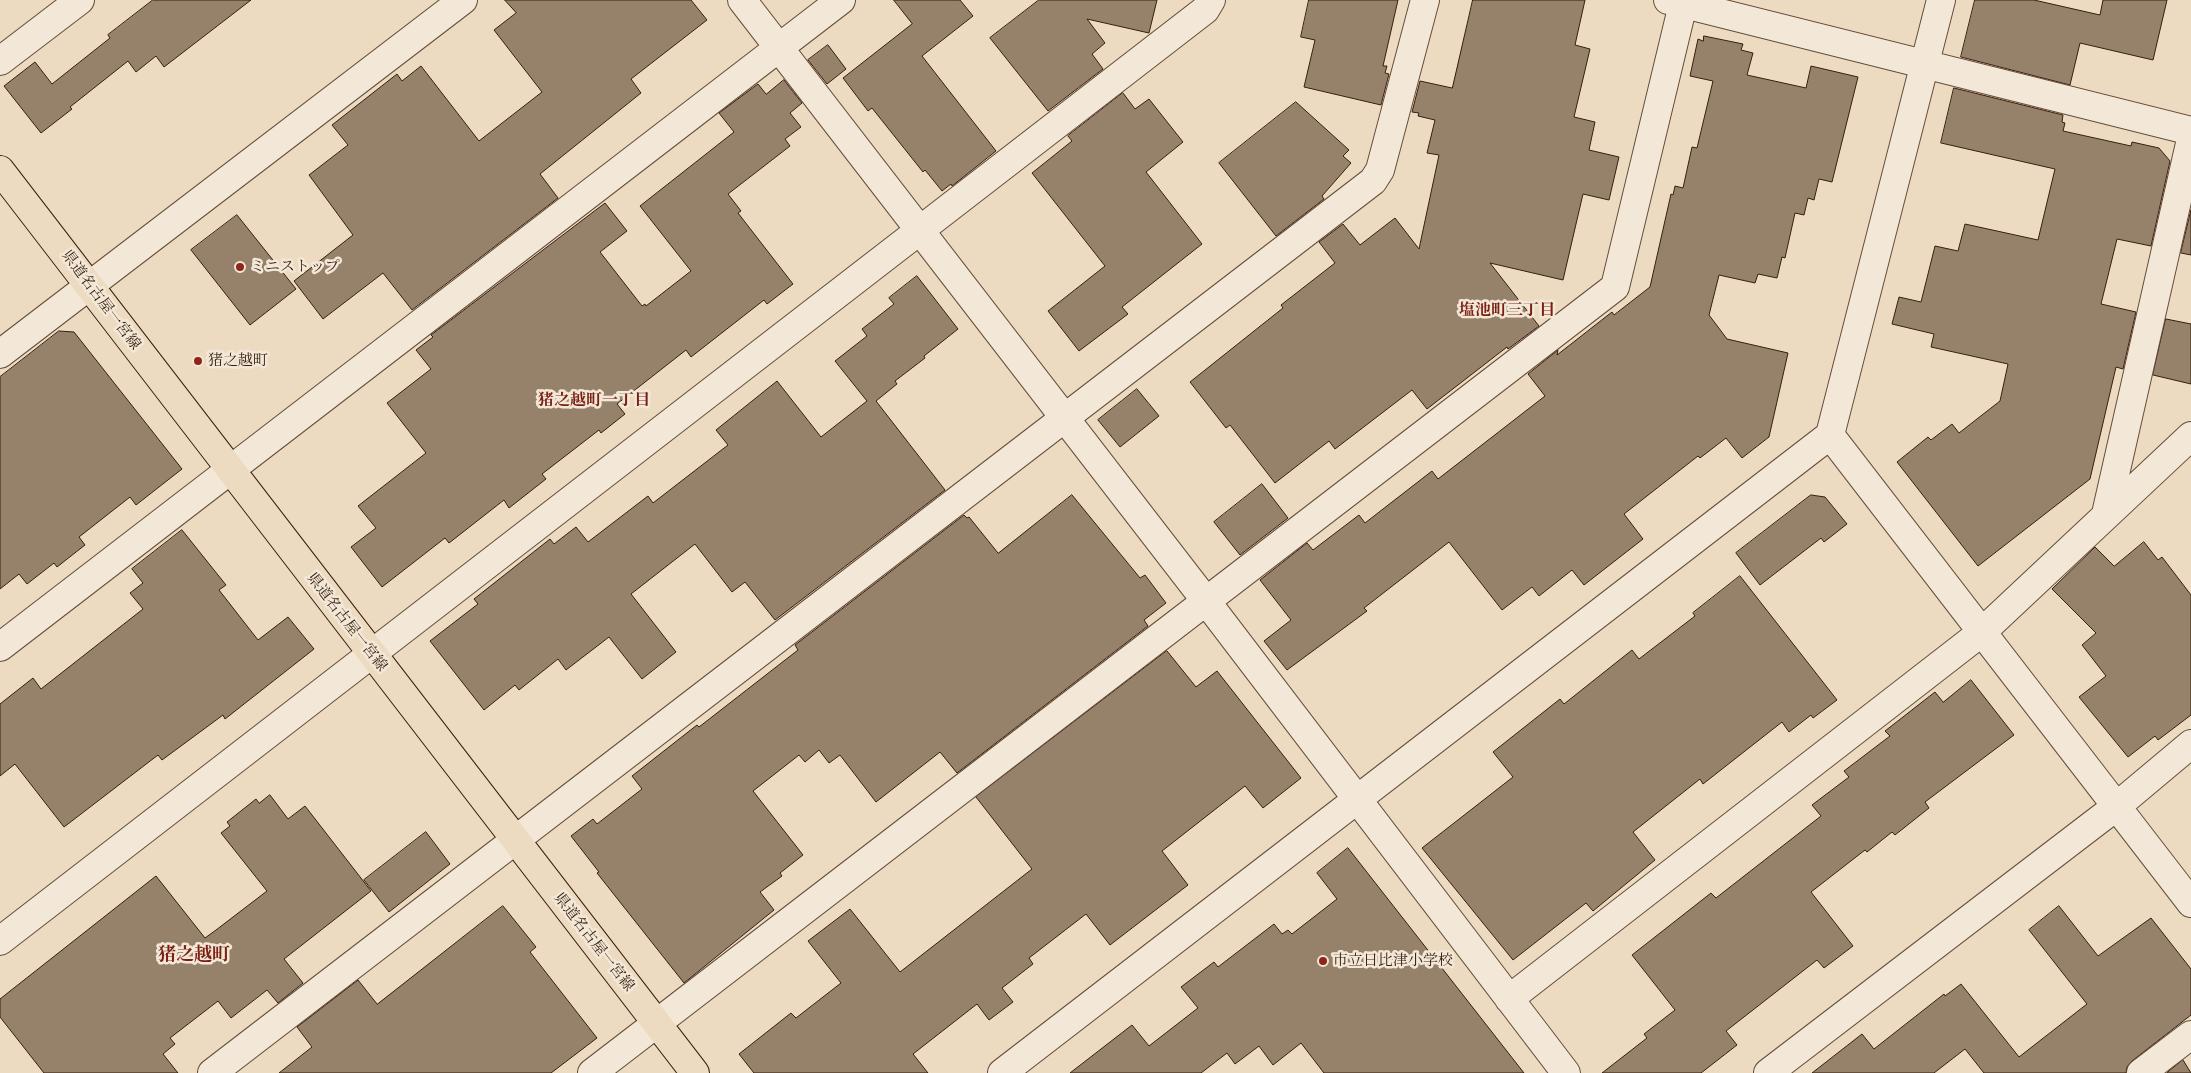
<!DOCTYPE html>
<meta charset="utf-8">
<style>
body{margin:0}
canvas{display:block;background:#eddbc1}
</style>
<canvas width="2191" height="1073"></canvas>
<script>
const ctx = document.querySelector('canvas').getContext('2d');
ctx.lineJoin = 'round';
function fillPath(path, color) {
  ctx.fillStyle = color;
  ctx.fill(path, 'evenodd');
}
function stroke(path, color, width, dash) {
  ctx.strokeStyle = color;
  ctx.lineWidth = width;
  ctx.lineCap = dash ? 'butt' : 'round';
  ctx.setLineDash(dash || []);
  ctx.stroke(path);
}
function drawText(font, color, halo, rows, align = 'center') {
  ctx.font = font + ' "Libre Caslon Text","Noto Serif JP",serif';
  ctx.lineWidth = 5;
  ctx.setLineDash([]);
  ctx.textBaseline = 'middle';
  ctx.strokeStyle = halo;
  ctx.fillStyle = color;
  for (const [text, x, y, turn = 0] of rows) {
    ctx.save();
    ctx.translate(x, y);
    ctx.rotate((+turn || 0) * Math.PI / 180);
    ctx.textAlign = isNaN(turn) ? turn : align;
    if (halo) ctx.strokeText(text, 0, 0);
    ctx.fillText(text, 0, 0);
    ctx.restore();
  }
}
const building = new Path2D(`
 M 153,0 L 251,0 L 164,67 L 156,56 L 136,72 L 128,61 L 70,107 L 72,109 L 41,133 L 4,86 L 35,62 L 52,84 L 110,38 L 108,35 Z
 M 505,0 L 691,0 L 707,20 L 631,79 L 641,93 L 540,174 L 558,198 L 412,310 L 383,273 L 323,319 L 294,281 L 353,235 L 309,175 L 348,145 L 332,125 L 397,74 L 402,81 L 421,66 L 479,141 L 542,92 L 494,30 L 516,13 Z
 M 894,0 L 960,0 L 973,16 L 922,56 L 996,151 L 952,186 L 951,184 L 942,191 L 925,170 L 923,172 L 872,108 L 868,111 L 843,78 L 912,24 Z
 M 1039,0 L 1157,0 L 1149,33 L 1087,19 L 1105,43 L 1092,54 L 1103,69 L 1048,111 L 990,38 Z
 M 1309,0 L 1398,0 L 1383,66 L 1387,66 L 1385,73 L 1389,74 L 1381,105 L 1304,87 L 1315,40 L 1301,37 Z
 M 1473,0 L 1585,0 L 1575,45 L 1590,49 L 1574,117 L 1595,122 L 1589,150 L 1619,157 L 1609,200 L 1583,194 L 1563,280 L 1490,263 L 1539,326 L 1508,349 L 1507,347 L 1427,409 L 1412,390 L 1335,449 L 1329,441 L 1275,483 L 1230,425 L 1226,428 L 1190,382 L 1283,308 L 1281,305 L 1335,263 L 1319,242 L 1343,224 L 1360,245 L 1395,218 L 1419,249 L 1439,155 L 1427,153 L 1435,120 L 1418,116 L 1419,113 L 1412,112 L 1420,81 L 1452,88 Z
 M 1975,0 L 2034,0 L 2100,15 L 2103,0 L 2167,0 L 2153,60 L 2080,43 L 2070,85 L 1961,57 Z
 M 1704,36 L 1743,44 L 1741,50 L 1753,53 L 1747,75 L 1806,88 L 1811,66 L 1858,77 L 1832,182 L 1819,179 L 1814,200 L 1808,198 L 1804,215 L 1795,213 L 1785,258 L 1782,257 L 1777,278 L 1758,274 L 1755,283 L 1719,275 L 1709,315 L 1727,339 L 1788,353 L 1769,437 L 1742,458 L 1726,438 L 1700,458 L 1698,456 L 1624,514 L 1643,539 L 1584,585 L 1572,570 L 1539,596 L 1532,587 L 1502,610 L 1449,542 L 1364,608 L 1367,611 L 1287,670 L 1264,641 L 1291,620 L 1260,580 L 1307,543 L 1313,550 L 1359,515 L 1365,523 L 1432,471 L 1438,479 L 1545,396 L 1528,374 L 1558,350 L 1557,355 L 1612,312 L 1614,315 L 1650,287 L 1671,194 L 1673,195 L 1675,186 L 1683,188 L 1692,147 L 1697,148 L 1713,81 L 1690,76 L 1698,39 L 1703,41 Z
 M 828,45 L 846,69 L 827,84 L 808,60 Z
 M 784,80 L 802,103 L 790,113 L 801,127 L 785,139 L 790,146 L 728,194 L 741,211 L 738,213 L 793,284 L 767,304 L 764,300 L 691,357 L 686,350 L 617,404 L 625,414 L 601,433 L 599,430 L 542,474 L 546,479 L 509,508 L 504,500 L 449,543 L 445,538 L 382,587 L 351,547 L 376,528 L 358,506 L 426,453 L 387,403 L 431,369 L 416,350 L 433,337 L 431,335 L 605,203 L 627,231 L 600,252 L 642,306 L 645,304 L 646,306 L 691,271 L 640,206 L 734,132 L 719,113 L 758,84 L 766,94 Z
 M 1954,88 L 2063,115 L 2062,122 L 2065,123 L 2063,131 L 2131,146 L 2132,142 L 2159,148 L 2170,161 L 2151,246 L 2117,239 L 2101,304 L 2136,312 L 2123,369 L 2116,367 L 2090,479 L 1978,566 L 1897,462 L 1928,437 L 1931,440 L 1952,424 L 1959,433 L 2000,401 L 2008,364 L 1931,347 L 1934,334 L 1892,324 L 1899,297 L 1921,302 L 1935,246 L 1958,251 L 1965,224 L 2038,240 L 2055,169 L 1941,143 Z
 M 1123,93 L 1135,109 L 1149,99 L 1183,142 L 1146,172 L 1202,244 L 1122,307 L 1128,314 L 1079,351 L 1048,311 L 1105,266 L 1032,173 L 1072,141 L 1068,136 Z
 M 1296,102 L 1349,150 L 1343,156 L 1351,163 L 1322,196 L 1324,199 L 1276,236 L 1219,163 Z
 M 2191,210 L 2191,255 L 2181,253 Z
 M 237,215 L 296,289 L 250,325 L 191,250 Z
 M 917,276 L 958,329 L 924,356 L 925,358 L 895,381 L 897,384 L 876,401 L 945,490 L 775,620 L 745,582 L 732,592 L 695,544 L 631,594 L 676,652 L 642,679 L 609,637 L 566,670 L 558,659 L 519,690 L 515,685 L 484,710 L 430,641 L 478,604 L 474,599 L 550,539 L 554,544 L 576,527 L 588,542 L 648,496 L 653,503 L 728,445 L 716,430 L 777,381 L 821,437 L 867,401 L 835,361 L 867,336 L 862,329 L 894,304 L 889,298 Z
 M 2166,319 L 2191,324 L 2191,384 L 2153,375 Z
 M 59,331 L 74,332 L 182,469 L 136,505 L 130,497 L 79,537 L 85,545 L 57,567 L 54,563 L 27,584 L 19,574 L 0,589 L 0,377 Z
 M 1137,389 L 1159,416 L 1120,447 L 1098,420 Z
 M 1262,484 L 1288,518 L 1240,555 L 1214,522 Z
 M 1072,495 L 1140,578 L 1145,575 L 1166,603 L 1144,620 L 1148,626 L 957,773 L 940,752 L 876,802 L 840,755 L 829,763 L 819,750 L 805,762 L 799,755 L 753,791 L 803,855 L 780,873 L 782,876 L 760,892 L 774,910 L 684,983 L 597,873 L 599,872 L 571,836 L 593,819 L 597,824 L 642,789 L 632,776 L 697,725 L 699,727 L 798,650 L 795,645 L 964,515 L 967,518 L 969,517 L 998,553 Z
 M 1811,495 L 1825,497 L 1847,524 L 1824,542 L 1821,538 L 1760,585 L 1736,553 Z
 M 182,530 L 226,585 L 219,590 L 258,640 L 288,617 L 314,649 L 225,719 L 223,715 L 162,760 L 158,755 L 64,827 L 15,764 L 0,776 L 0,704 L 33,678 L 41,689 L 143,609 L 130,593 L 143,583 L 132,569 Z
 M 2144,542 L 2158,560 L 2162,557 L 2191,595 L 2191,715 L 2158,740 L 2155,736 L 2128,757 L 2079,697 L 2106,676 L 2082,645 L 2096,633 L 2052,589 L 2095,547 L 2114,566 Z
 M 1740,576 L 1837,700 L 1813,718 L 1811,715 L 1789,732 L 1782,722 L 1703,784 L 1700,779 L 1633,832 L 1655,860 L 1593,911 L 1586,903 L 1513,960 L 1422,848 L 1513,777 L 1493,752 L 1560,699 L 1564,704 L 1632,650 L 1639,659 L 1695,616 L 1693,613 Z
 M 1167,651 L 1196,687 L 1217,671 L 1301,778 L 1263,808 L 1245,786 L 1162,851 L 1188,885 L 1110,945 L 1086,914 L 1029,958 L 1033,964 L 1002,988 L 1013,1002 L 989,1020 L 977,1004 L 913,1054 L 928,1073 L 754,1073 L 739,1054 L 791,1013 L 796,1018 L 841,983 L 808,941 L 850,909 L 900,972 L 1032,869 L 976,797 Z
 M 1971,680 L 2014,735 L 1925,802 L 1929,808 L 1895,835 L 1892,832 L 1867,852 L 1865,850 L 1811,892 L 1853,946 L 1824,968 L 1817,960 L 1726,1031 L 1737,1045 L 1701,1073 L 1602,1073 L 1647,1038 L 1644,1034 L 1675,1010 L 1632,955 L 1711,893 L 1716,898 L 1821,816 L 1812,805 L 1849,777 L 1844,771 L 1890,736 L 1885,731 L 1935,692 L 1943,702 Z
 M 270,795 L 288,819 L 305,806 L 371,891 L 284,959 L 303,983 L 278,1003 L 267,990 L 231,1018 L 218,1001 L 170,1038 L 175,1044 L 163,1054 L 178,1073 L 44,1073 L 0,1017 L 0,999 L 156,876 L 205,938 L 216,930 L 267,891 L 221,833 L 230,826 L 227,822 L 256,799 L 259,803 Z
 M 426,832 L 450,864 L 389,912 L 364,880 Z
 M 1348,848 L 1524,1073 L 1324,1073 L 1301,1043 L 1273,1065 L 1259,1046 L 1235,1064 L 1227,1053 L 1201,1073 L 1070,1073 L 1132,1025 L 1149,1046 L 1198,1008 L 1181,987 L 1214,962 L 1218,967 L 1274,924 L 1282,934 L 1288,930 L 1292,934 L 1337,899 L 1317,873 Z
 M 503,906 L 536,947 L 530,952 L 597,1038 L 551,1073 L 279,1073 L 312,1047 L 297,1027 L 358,980 L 377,1004 Z
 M 2059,906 L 2098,956 L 2151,918 L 2191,969 L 2191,1015 L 2132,1061 L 2127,1067 L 2126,1073 L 1984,1073 L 1965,1049 L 1934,1073 L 1812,1073 L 1862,1034 L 1874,1049 L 1944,994 L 1945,996 L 1961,984 L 2019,1057 L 2087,1004 L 2029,930 Z
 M 2183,1060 L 2191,1073 L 2167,1073 Z`);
const minor = new Path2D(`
 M 742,0 L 1206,601 L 1566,1073
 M 1668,0 L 2191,131
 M 0,61 L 80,0
 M 0,354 L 463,0
 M 1830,435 L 2191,903
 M 2106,514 L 2191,139
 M 0,647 L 841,0
 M 0,941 L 1205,10 L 1211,0
 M 1509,999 L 1982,632 L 2191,436
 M 212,1073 L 1373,181 L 1380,170 L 1425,0
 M 592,1073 L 1615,287 L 1684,0
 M 1002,1073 L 1830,435 L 1941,0
 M 1768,1073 L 2117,806 L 2191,744
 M 2141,1073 L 2191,1035`);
const major = new Path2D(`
 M 0,170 L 695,1073`);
const markers = [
 [240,267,5,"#8f2418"],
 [198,361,5,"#8f2418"],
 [1323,961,5,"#8f2418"]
];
const poiNames = [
 ["ミニストップ",250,267],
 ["猪之越町",208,361],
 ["市立日比津小学校",1333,961]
];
const streetNames = [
 ["県道名古屋一宮線",101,300,53],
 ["県道名古屋一宮線",347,622,52],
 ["県道名古屋一宮線",594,942,52]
];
const neighbourhoodNames = [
 ["塩池町三丁目",1507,310],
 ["猪之越町一丁目",594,400]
];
const quarterNames = [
 ["猪之越町",194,955]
];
fillPath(building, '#96816b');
stroke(building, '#371f0e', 1);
stroke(minor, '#644e3b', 30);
stroke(major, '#371f0e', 30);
stroke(minor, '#f3e8d7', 28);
stroke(major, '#eddbc1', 28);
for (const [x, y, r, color] of markers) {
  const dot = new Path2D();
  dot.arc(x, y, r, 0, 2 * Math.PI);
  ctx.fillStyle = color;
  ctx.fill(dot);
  stroke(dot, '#f3e8d7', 2);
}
drawText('15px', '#371f0e', '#f3e8d7', poiNames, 'left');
drawText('15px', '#371f0e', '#f3e8d7', streetNames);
drawText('bold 16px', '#7a1f14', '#f3e8d7', neighbourhoodNames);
drawText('bold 18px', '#7a1f14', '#f3e8d7', quarterNames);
</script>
